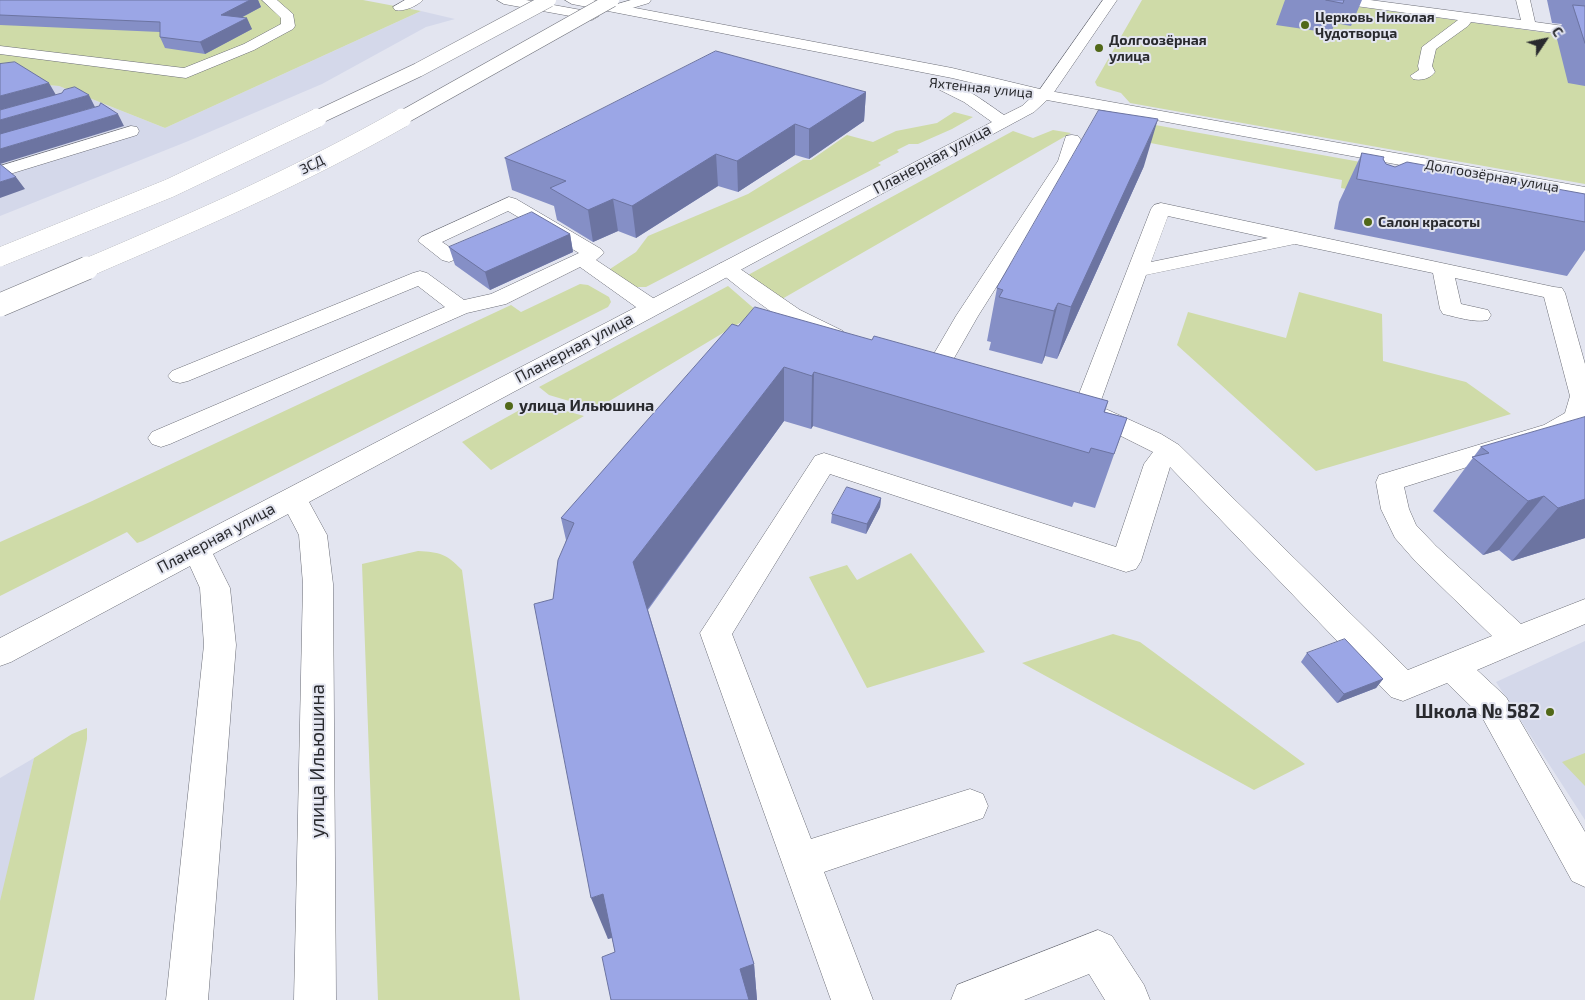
<!DOCTYPE html>
<meta charset="utf-8">
<style>
body{margin:0}
#map{position:relative;width:1585px;height:1000px;overflow:hidden;background:#e3e5f0;font-family:"Exo 2",sans-serif}
canvas{display:block}
.north{position:absolute;left:1520px;top:15px;width:50px;height:50px;-webkit-text-stroke:4px #e3e5f0;paint-order:stroke;rotate:56deg;font-size:14px;font-weight:700;line-height:20px;text-align:center;color:#292a2e}
.north::after{content:'';display:block;margin:auto;width:18px;height:22px;background:#292a2e;clip-path:polygon(50% 0,100% 100%,50% 72%,0 100%)}
</style>
<div id="map">
<canvas width="1585" height="1000"></canvas>
<div class="north">С</div>
</div>
<script>
const ctx = document.querySelector('canvas').getContext('2d');
ctx.lineJoin = 'round';
function fillPath(path, color) {
  ctx.fillStyle = color;
  ctx.fill(path, 'evenodd');
}
function stroke(path, color, width, dash) {
  ctx.strokeStyle = color;
  ctx.lineWidth = width;
  ctx.lineCap = dash ? 'butt' : 'round';
  ctx.setLineDash(dash || []);
  ctx.stroke(path);
}
function drawText(font, color, halo, rows, align = 'center') {
  ctx.font = font + ' "Exo 2",sans-serif';
  ctx.lineWidth = 4;
  ctx.setLineDash([]);
  ctx.textBaseline = 'middle';
  ctx.strokeStyle = halo;
  ctx.fillStyle = color;
  for (const [text, x, y, turn = 0] of rows) {
    ctx.save();
    ctx.translate(x, y);
    ctx.rotate((+turn || 0) * Math.PI / 180);
    ctx.textAlign = isNaN(turn) ? turn : align;
    if (halo) ctx.strokeText(text, 0, 0);
    ctx.fillText(text, 0, 0);
    ctx.restore();
  }
}
const built = new Path2D(`
 M 421,11 L 455,19 L 426,27 L 322,84 L 186,142 L 0,216 L 0,81 L 59,86 L 165,128 Z
 M 1585,641 L 1585,820 L 1496,682 Z
 M 34,758 L 0,910 L 0,778 Z`);
const green = new Path2D(`
 M 0,0 L 363,0 L 421,11 L 165,128 L 59,86 L 0,81 Z
 M 1142,0 L 1309,0 L 1585,38 L 1585,184 L 1130,103 L 1121,93 L 1097,86 L 1095,82 Z
 M 954,112 L 973,117 L 952,129 L 918,144 L 909,144 L 897,150 L 899,152 L 878,163 L 881,165 L 646,287 L 635,287 L 611,272 L 610,269 L 636,252 L 648,236 L 748,194 L 803,160 L 811,160 L 847,135 L 873,142 L 896,131 L 937,123 Z
 M 1122,119 L 1394,168 L 1373,194 L 1341,188 L 1342,180 L 1135,140 Z
 M 1053,130 L 1071,133 L 782,299 L 748,275 L 1013,131 L 1033,138 Z
 M 580,284 L 588,285 L 609,297 L 611,302 L 608,307 L 143,541 L 137,543 L 127,532 L 0,596 L 0,542 L 90,502 L 511,305 L 521,312 Z
 M 728,286 L 758,312 L 596,409 L 549,395 L 539,387 Z
 M 1299,292 L 1382,314 L 1383,361 L 1466,382 L 1511,414 L 1316,471 L 1177,345 L 1188,312 L 1286,338 Z
 M 534,402 L 584,416 L 491,470 L 462,442 Z
 M 418,551 C 440,552 447,554 462,570 L 520,1000 L 378,1000 L 362,564 Z
 M 911,553 L 985,652 L 867,688 L 809,577 L 847,565 L 857,580 Z
 M 1113,634 L 1140,642 L 1305,764 L 1254,790 L 1022,663 Z
 M 87,728 L 87,739 L 34,1000 L 0,1000 L 0,901 L 34,758 L 72,734 Z
 M 1585,753 L 1585,786 L 1562,762 Z`);
const minor = new Path2D(`
 M 262,0 L 277,0 L 293,14 L 295,26 L 293,29 L 254,50 L 186,78 L 0,54 L 0,46 L 184,68 L 244,44 L 281,24 L 281,18 Z
 M 405,0 L 423,0 C 417,6 404,12 395,10 L 393,7 Z
 M 631,0 L 651,0 L 649,3 L 619,12 L 612,8 L 614,5 Z
 M 1103,0 L 1117,0 L 1050,98 L 1038,98 L 1036,95 Z
 M 1334,0 L 1370,0 L 1521,20 L 1516,0 L 1530,0 L 1535,22 L 1585,29 L 1585,37 L 1471,22 L 1468,26 L 1436,49 L 1432,66 L 1435,72 C 1430,79 1420,81 1413,79 L 1410,76 L 1419,70 L 1418,66 L 1422,47 L 1458,20 L 1341,4 Z
 M 131,126 L 137,127 L 139,131 L 137,135 L 0,177 L 0,166 Z
 M 1072,135 L 1078,136 L 1081,140 L 1076,161 L 978,316 L 945,374 L 937,376 L 929,374 L 925,369 L 956,316 L 1058,161 L 1066,136 Z
 M 509,197 L 516,199 L 601,249 L 604,253 L 596,260 L 659,302 L 662,307 L 659,312 L 651,314 L 643,312 L 580,267 L 506,304 L 467,313 L 170,444 L 161,447 L 152,444 L 148,438 L 152,432 L 445,307 L 418,286 L 188,381 L 180,383 L 172,381 L 168,376 L 172,371 L 413,273 L 420,271 L 427,273 L 464,300 L 491,294 L 579,253 L 508,211 L 442,242 L 451,248 L 479,236 L 486,234 L 493,236 L 496,240 L 493,244 L 449,262 L 442,260 L 418,241 L 421,237 Z
 M 1161,203 L 1554,287 L 1562,288 L 1565,293 L 1585,364 L 1585,421 L 1583,424 L 1562,437 L 1404,487 L 1409,509 L 1416,525 L 1436,546 L 1521,624 L 1585,599 L 1585,624 L 1477,670 L 1506,697 L 1585,832 L 1585,887 L 1572,881 L 1482,717 L 1447,683 L 1403,701 L 1391,697 L 1170,467 L 1141,561 L 1136,569 L 1126,572 L 830,474 L 732,634 L 811,839 L 970,789 L 983,794 L 988,806 L 983,818 L 824,872 L 873,1000 L 831,1000 L 700,633 L 815,456 L 824,453 L 1116,547 L 1144,464 L 1153,452 L 1081,416 L 1054,409 L 1051,403 L 1054,397 L 1063,395 L 1077,399 L 1151,209 L 1154,205 ZM 1168,216 L 1268,238 L 1151,262 ZM 1295,244 L 1433,273 L 1440,309 L 1443,314 C 1457,317 1474,323 1488,320 L 1491,315 L 1488,310 L 1461,304 L 1455,278 L 1544,297 L 1570,396 L 1565,413 L 1544,425 L 1379,475 L 1376,482 L 1381,509 L 1395,538 L 1416,562 L 1492,636 L 1408,670 L 1179,445 L 1161,434 L 1099,406 L 1146,275 Z
 M 726,262 L 733,264 L 800,310 L 843,331 L 846,336 L 843,341 C 812,349 744,291 719,272 L 716,268 L 719,264 Z
 M 1098,930 L 1112,936 L 1144,985 L 1150,1000 L 1105,1000 L 1089,974 L 1024,1000 L 951,1000 L 957,985 Z`);
const major = new Path2D(`
 M 497,0 L 526,0 L 592,12 L 599,16 L 592,20 L 504,4 Z
 M 565,0 L 593,0 L 952,68 L 1044,90 L 1585,187 L 1585,199 L 1047,100 L 1034,112 L 309,502 L 327,535 L 333,584 L 336,1000 L 294,1000 L 303,584 L 299,535 L 288,514 L 213,554 L 230,588 L 236,645 L 208,1000 L 166,1000 L 204,645 L 200,588 L 190,566 L 11,662 L 0,666 L 0,638 L 992,122 L 964,102 L 936,88 L 933,85 L 936,82 C 954,77 989,105 1004,115 L 1022,106 L 1032,97 L 952,78 L 572,4 Z`);
const highwayBridgeFar2 = new Path2D(`
 M 314,119 L 418,70 L 549,0
 M 400,119 L 612,0`);
const highwayBridgeFar1 = new Path2D(`
 M 0,257 L 170,188 L 317,118
 M 84,269 C 192,223 300,176 402,118`);
const highwayBridge = new Path2D(`
 M 0,305 L 87,268`);
const wall = new Path2D(`
 M 0,0 L 258,0 L 261,7 L 241,18 L 252,29 L 205,54 L 165,48 L 160,37 L 160,32 L 0,25 Z
 M 1285,0 L 1362,0 L 1351,26 L 1335,23 L 1331,33 L 1276,25 Z
 M 1547,0 L 1585,0 L 1585,86 L 1568,83 L 1556,35 L 1562,24 L 1552,23 Z
 M 866,92 L 864,121 L 809,159 L 795,155 L 738,192 L 718,186 L 636,238 L 618,231 L 593,242 L 557,220 L 554,206 L 512,190 L 505,158 Z
 M 1362,153 L 1383,159 L 1386,164 L 1395,167 L 1585,194 L 1585,250 L 1567,276 L 1334,229 L 1339,202 Z
 M 1144,166 L 1057,359 L 1045,356 L 1042,364 L 989,350 L 991,342 L 987,341 L 997,288 Z
 M 570,234 L 573,252 L 490,290 L 455,265 L 449,247 Z
 M 738,326 L 872,340 L 1108,401 L 1105,412 L 1127,418 L 1095,508 L 1074,502 L 1072,507 L 813,426 L 811,429 L 784,421 L 648,610 L 754,964 L 757,1000 L 611,1000 L 615,952 L 612,938 L 608,939 L 553,599 L 566,540 L 561,518 Z
 M 1585,417 L 1585,538 L 1512,561 L 1499,550 L 1483,555 L 1433,511 L 1481,447 Z
 M 881,498 L 880,507 L 866,534 L 831,523 L 832,514 Z
 M 1307,653 L 1383,679 L 1376,688 L 1337,703 L 1301,662 Z`);
const shadedWall = new Path2D(`
 M 250,0 L 258,0 L 261,7 L 225,26 L 221,15 Z
 M 247,18 L 252,29 L 205,54 L 200,42 Z
 M 49,83 L 56,95 L 0,110 L 0,96 Z
 M 866,92 L 864,121 L 809,159 L 809,129 Z
 M 89,95 L 95,107 L 0,135 L 0,120 Z
 M 118,114 L 124,126 L 0,164 L 0,149 Z
 M 1158,119 L 1144,166 L 1057,359 L 1071,307 Z
 M 795,124 L 795,155 L 738,192 L 737,161 Z
 M 716,154 L 718,186 L 636,238 L 632,206 Z
 M 16,177 L 25,189 L 0,198 L 0,182 Z
 M 613,199 L 618,231 L 593,242 L 588,210 Z
 M 570,234 L 573,252 L 490,290 L 485,272 Z
 M 1058,303 L 1045,356 L 1042,364 L 1054,311 Z
 M 784,367 L 784,421 L 643,615 L 633,562 Z
 M 814,372 L 813,426 L 811,429 L 812,376 Z
 M 1544,496 L 1499,550 L 1483,555 L 1528,501 Z
 M 881,498 L 880,507 L 866,534 L 867,524 Z
 M 1585,499 L 1585,538 L 1512,561 L 1558,508 Z
 M 1383,679 L 1376,688 L 1337,703 L 1344,694 Z
 M 603,894 L 619,935 L 608,939 L 591,898 Z
 M 754,964 L 757,1000 L 744,1000 L 740,969 Z`);
const building = new Path2D(`
 M 0,0 L 250,0 L 221,15 L 247,18 L 200,42 L 160,37 L 160,22 L 0,15 Z
 M 1326,0 L 1344,0 L 1343,3 Z
 M 1573,5 L 1585,6 L 1585,43 Z
 M 716,51 L 866,92 L 809,129 L 795,124 L 737,161 L 716,154 L 632,206 L 613,199 L 588,210 L 550,188 L 566,181 L 505,158 Z
 M 15,62 L 49,83 L 0,96 L 0,64 Z
 M 75,87 L 89,95 L 0,120 L 0,110 L 62,93 L 64,90 Z
 M 101,103 L 118,114 L 0,149 L 0,134 L 99,106 Z
 M 1099,110 L 1158,119 L 1071,307 L 1058,303 L 1054,311 L 999,297 L 1003,290 L 997,288 Z
 M 1362,153 L 1384,157 L 1383,159 L 1386,164 L 1395,167 L 1407,162 L 1585,194 L 1585,222 L 1357,179 Z
 M 0,164 L 16,177 L 0,182 Z
 M 532,212 L 570,234 L 485,272 L 449,247 Z
 M 755,307 L 872,340 L 874,336 L 1108,401 L 1104,412 L 1127,418 L 1114,454 L 1091,448 L 1089,453 L 814,372 L 812,376 L 784,367 L 633,562 L 754,964 L 740,969 L 749,1000 L 611,1000 L 602,957 L 615,952 L 603,894 L 591,898 L 534,604 L 553,599 L 558,560 L 574,523 L 561,518 L 732,324 L 738,326 Z
 M 1585,417 L 1585,499 L 1558,508 L 1544,496 L 1528,501 L 1472,457 L 1489,453 L 1481,447 Z
 M 847,487 L 881,498 L 867,524 L 832,514 Z
 M 1345,639 L 1383,679 L 1344,694 L 1307,653 Z`);
const markers = [
 [1305,25,5,"#516818"],
 [1099,48,5,"#516818"],
 [1368,222,5,"#516818"],
 [509,406,5,"#516818"],
 [1550,712,5,"#516818"]
];
const farPoinames = [
 ["Церковь Николая",1315,17],
 ["Чудотворца",1315,33],
 ["Долгоозёрная",1109,40],
 ["улица",1109,56],
 ["Салон красоты",1378,222]
];
const farStreetnames = [
 ["Яхтенная улица",981,88,6],
 ["ЗСД",312,165,-26],
 ["Долгоозёрная улица",1492,176,10]
];
const streetNames = [
 ["Планерная улица",932,159,-28],
 ["Планерная улица",574,348,-28],
 ["Планерная улица",216,538,-28]
];
const poiNames = [
 ["улица Ильюшина",519,406]
];
const nearPoinames = [
 ["Школа № 582",1540,712]
];
const nearStreetnames = [
 ["улица Ильюшина",318,761,-90]
];
fillPath(built, '#d4d8ea');
fillPath(green, '#cfdba8');
stroke(minor, '#6c6e77', 1);
stroke(major, '#6c6e77', 1);
fillPath(minor, '#fff');
fillPath(major, '#fff');
stroke(highwayBridgeFar2, '#6c6e77', 15, []);
stroke(highwayBridgeFar1, '#6c6e77', 19, []);
stroke(highwayBridge, '#6c6e77', 24, []);
stroke(highwayBridgeFar2, '#fff', 14);
stroke(highwayBridgeFar1, '#fff', 19);
stroke(highwayBridge, '#fff', 23);
fillPath(wall, '#858fc6');
fillPath(shadedWall, '#6c74a1');
fillPath(building, '#9ba6e6');
stroke(building, '#6c74a1', 1);
for (const [x, y, r, color] of markers) {
  const dot = new Path2D();
  dot.arc(x, y, r, 0, 2 * Math.PI);
  ctx.fillStyle = color;
  ctx.fill(dot);
  stroke(dot, '#e3e5f0', 2);
}
drawText('bold 14px', '#292a2e', '#e3e5f0', farPoinames, 'left');
drawText('14px', '#292a2e', '#e3e5f0', farStreetnames);
drawText('16px', '#292a2e', '#e3e5f0', streetNames);
drawText('bold 16px', '#292a2e', '#e3e5f0', poiNames, 'left');
drawText('bold 19px', '#292a2e', '#e3e5f0', nearPoinames, 'right');
drawText('19px', '#292a2e', '#e3e5f0', nearStreetnames);
</script>
